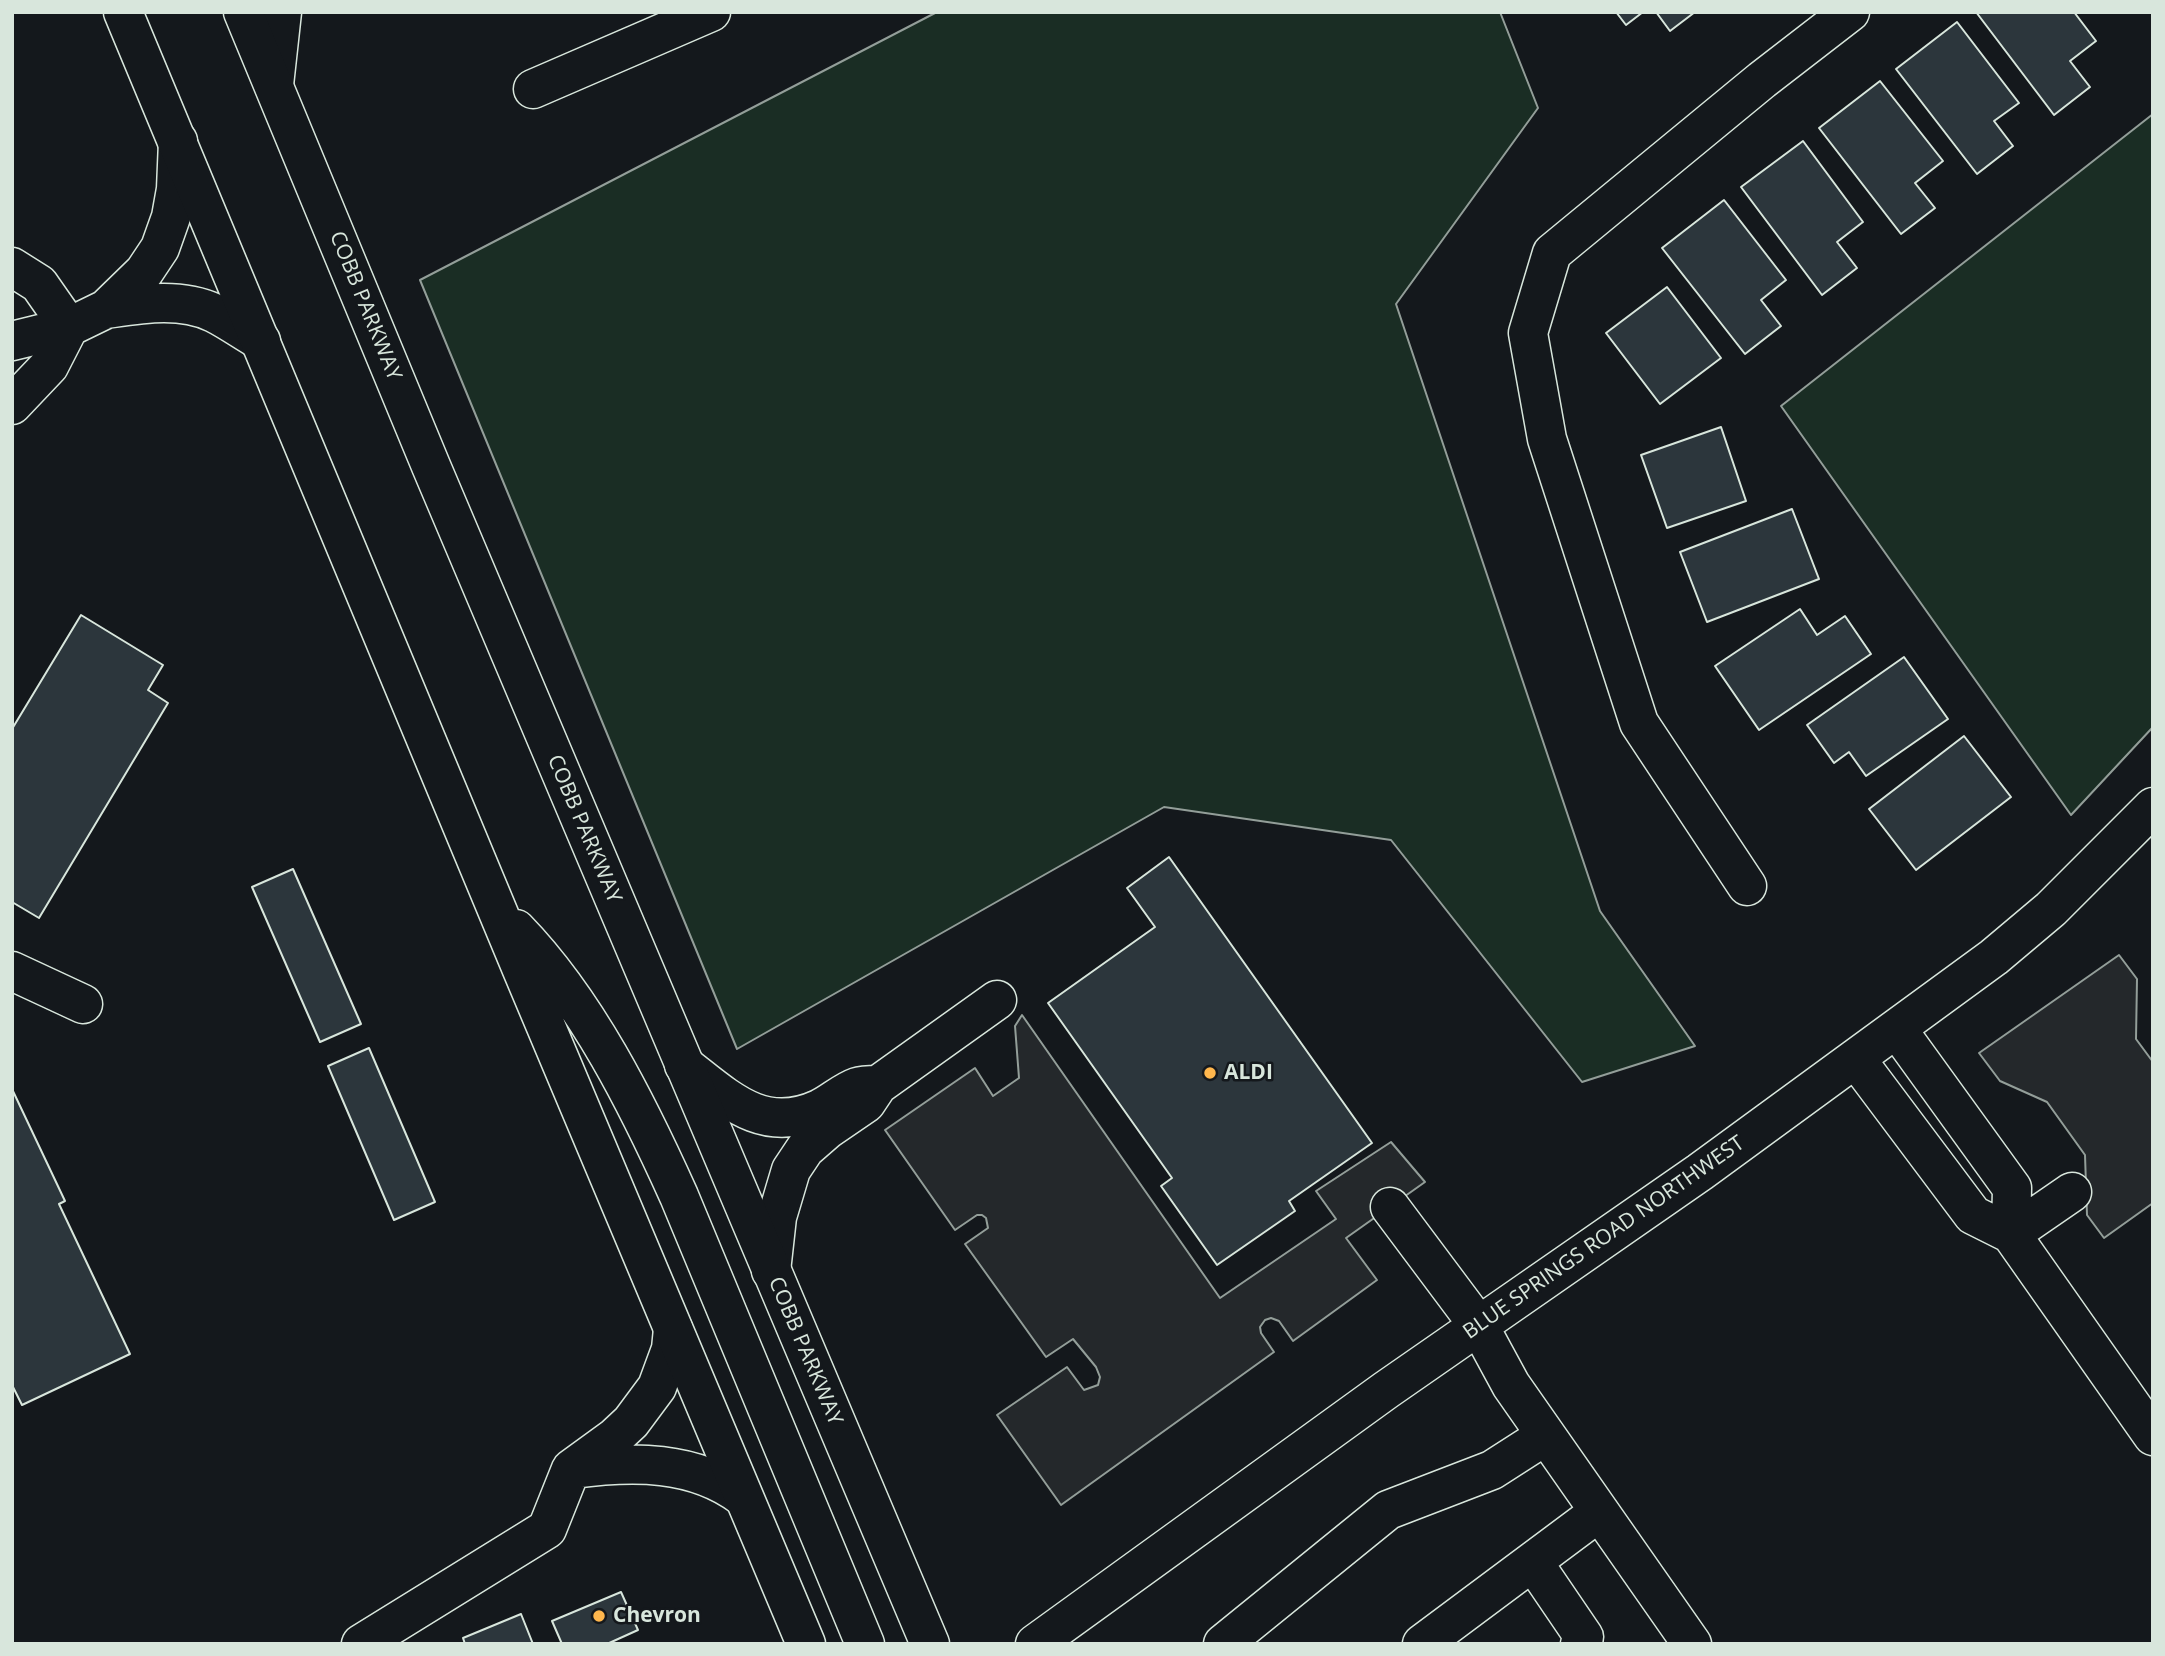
<!DOCTYPE html>
<style>
body{margin:0}
#map{position:relative;width:2165px;height:1656px;overflow:hidden;background:#14181c;font-family:"Open Sans",sans-serif}
canvas{display:block}
.frame{position:absolute;inset:0;border:14px solid #d8e6dc;pointer-events:none}
</style>
<div id="map">
<canvas width="2165" height="1656"></canvas>
<div class="frame"></div>
</div>
<script>
const ctx = document.querySelector('canvas').getContext('2d');
ctx.lineJoin = 'round';
function fillPath(path, color) {
  ctx.fillStyle = color;
  ctx.fill(path, 'evenodd');
}
function stroke(path, color, width, dash) {
  ctx.strokeStyle = color;
  ctx.lineWidth = width;
  ctx.lineCap = dash ? 'butt' : 'round';
  ctx.setLineDash(dash || []);
  ctx.stroke(path);
}
function drawText(font, color, halo, rows, align = 'center') {
  ctx.font = font + ' "Open Sans",sans-serif';
  ctx.lineWidth = 5;
  ctx.setLineDash([]);
  ctx.textBaseline = 'middle';
  ctx.strokeStyle = halo;
  ctx.fillStyle = color;
  for (const [text, x, y, turn = 0] of rows) {
    ctx.save();
    ctx.translate(x, y);
    ctx.rotate((+turn || 0) * Math.PI / 180);
    ctx.textAlign = isNaN(turn) ? turn : align;
    if (halo) ctx.strokeText(text, 0, 0);
    ctx.fillText(text, 0, 0);
    ctx.restore();
  }
}
const green = new Path2D(`
 M 937,12 L 1500,12 L 1538,108 L 1396,304 L 1600,911 L 1695,1046 L 1582,1082 L 1391,840 L 1164,807 L 737,1049 L 420,280 Z
 M 2153,114 L 2153,727 L 2071,815 L 1781,406 Z`);
const parking = new Path2D(`
 M 2119,955 L 2137,979 L 2136,1039 L 2153,1062 L 2153,1203 L 2104,1238 L 2087,1215 L 2085,1155 L 2047,1102 L 2000,1081 L 1979,1053 Z
 M 1022,1015 L 1220,1298 L 1336,1219 L 1316,1191 L 1391,1142 L 1425,1182 L 1346,1238 L 1377,1280 L 1293,1341 L 1279,1321 L 1271,1318 L 1265,1320 L 1260,1327 L 1261,1333 L 1274,1352 L 1061,1505 L 997,1415 L 1067,1367 L 1084,1390 L 1098,1385 L 1100,1377 L 1096,1367 L 1073,1339 L 1046,1357 L 965,1244 L 988,1228 L 986,1218 L 982,1215 L 977,1215 L 955,1230 L 885,1130 L 975,1068 L 993,1096 L 1019,1078 L 1015,1026 Z`);
const building = new Path2D(`
 M 1616,12 L 1643,12 L 1626,25 Z
 M 1656,12 L 1695,12 L 1670,31 Z
 M 1976,12 L 2074,12 L 2096,41 L 2070,61 L 2090,87 L 2054,115 Z
 M 1957,22 L 2019,103 L 1994,121 L 2013,146 L 1977,174 L 1896,69 Z
 M 1880,81 L 1943,161 L 1915,183 L 1935,208 L 1901,234 L 1819,128 Z
 M 1803,141 L 1863,222 L 1837,242 L 1857,268 L 1822,295 L 1741,187 Z
 M 1724,200 L 1786,280 L 1761,300 L 1781,326 L 1745,354 L 1662,248 Z
 M 1667,287 L 1721,358 L 1660,404 L 1606,333 Z
 M 1721,427 L 1746,501 L 1667,528 L 1641,455 Z
 M 1792,509 L 1819,579 L 1707,622 L 1680,552 Z
 M 1800,609 L 1817,635 L 1845,616 L 1871,654 L 1759,730 L 1715,666 Z
 M 81,615 L 163,665 L 148,690 L 168,703 L 39,918 L 12,902 L 12,729 Z
 M 1904,657 L 1948,719 L 1866,776 L 1849,752 L 1834,763 L 1807,725 Z
 M 1964,736 L 2011,797 L 1916,870 L 1869,809 Z
 M 1169,857 L 1372,1143 L 1289,1201 L 1295,1211 L 1217,1265 L 1161,1186 L 1172,1178 L 1048,1003 L 1155,927 L 1127,888 Z
 M 293,869 L 361,1024 L 320,1042 L 252,887 Z
 M 369,1048 L 435,1202 L 394,1220 L 328,1066 Z
 M 12,1089 L 65,1201 L 59,1204 L 130,1354 L 22,1405 L 12,1385 Z
 M 621,1592 L 638,1630 L 607,1644 L 562,1644 L 552,1621 Z
 M 521,1614 L 533,1644 L 465,1644 L 463,1638 Z`);
const minor = new Path2D(`
 M 274,85 L 282,12
 M 533,89 L 711,12
 M 12,267 L 39,284 L 69,327
 M 106,309 C 141,304 180,297 214,313 C 230,321 245,332 261,341
 M 12,341 L 69,327 L 106,309 L 144,272 L 160,248 L 171,217 L 176,189 L 178,141
 M 12,405 L 49,366 L 69,327
 M 1747,886 L 1639,723 L 1547,439 L 1528,333 L 1552,253 L 1762,80 L 1850,12
 M 12,971 L 83,1004
 M 1897,1029 L 2012,1188 L 2011,1234
 M 1856,1059 L 1973,1215 L 2011,1234 L 2153,1436
 M 684,1065 C 727,1098 762,1135 819,1109 C 832,1103 843,1092 857,1087 C 863,1085 871,1085 878,1085 L 866,1103 L 828,1129 L 805,1149 L 791,1170 L 777,1217 L 771,1271
 M 878,1085 L 997,1000
 M 1390,1207 L 1479,1326 L 1511,1385 L 1692,1644
 M 2011,1234 L 2072,1192
 M 573,1469 C 632,1461 694,1460 743,1497
 M 1533,1562 L 1584,1637 L 1580,1644
 M 361,1644 L 547,1529 L 571,1469 L 615,1437 L 631,1422 L 657,1387 L 671,1349 L 673,1329
 M 1035,1644 L 1386,1390 L 1700,1172 L 1994,957 L 2051,909 L 2153,807
 M 1223,1644 L 1388,1510 L 1492,1470 L 1545,1436
 M 1422,1644 L 1599,1512`);
const major = new Path2D(`
 M 123,12 L 523,972 L 806,1644
 M 243,12 L 431,466 L 930,1644
 M 516,929 C 587,1002 638,1105 679,1196 L 865,1644`);
const markers = [
 [1210,1073,7,"#ffb74d"],
 [599,1616,7,"#ffb74d"]
];
const streetNames = [
 ["COBB PARKWAY",365,306,68],
 ["COBB PARKWAY",584,829,67],
 ["BLUE SPRINGS ROAD NORTHWEST",1604,1238,-35],
 ["COBB PARKWAY",805,1351,67]
];
const poiNames = [
 ["ALDI",1224,1073],
 ["Chevron",613,1616]
];
fillPath(green, '#1a2d24');
stroke(green, '#939e99', 2);
fillPath(parking, '#24282b');
stroke(parking, '#939e99', 2);
fillPath(building, '#2c363c');
stroke(building, '#d8e6dc', 2);
stroke(minor, '#d8e6dc', 41);
stroke(major, '#d8e6dc', 41);
stroke(minor, '#14181c', 38);
stroke(major, '#14181c', 38);
for (const [x, y, r, color] of markers) {
  const dot = new Path2D();
  dot.arc(x, y, r, 0, 2 * Math.PI);
  ctx.fillStyle = color;
  ctx.fill(dot);
  stroke(dot, '#14181c', 2.5);
}
drawText('21px', '#d8e6dc', '#14181c', streetNames);
drawText('bold 21px', '#d8e6dc', '#14181c', poiNames, 'left');
</script>
